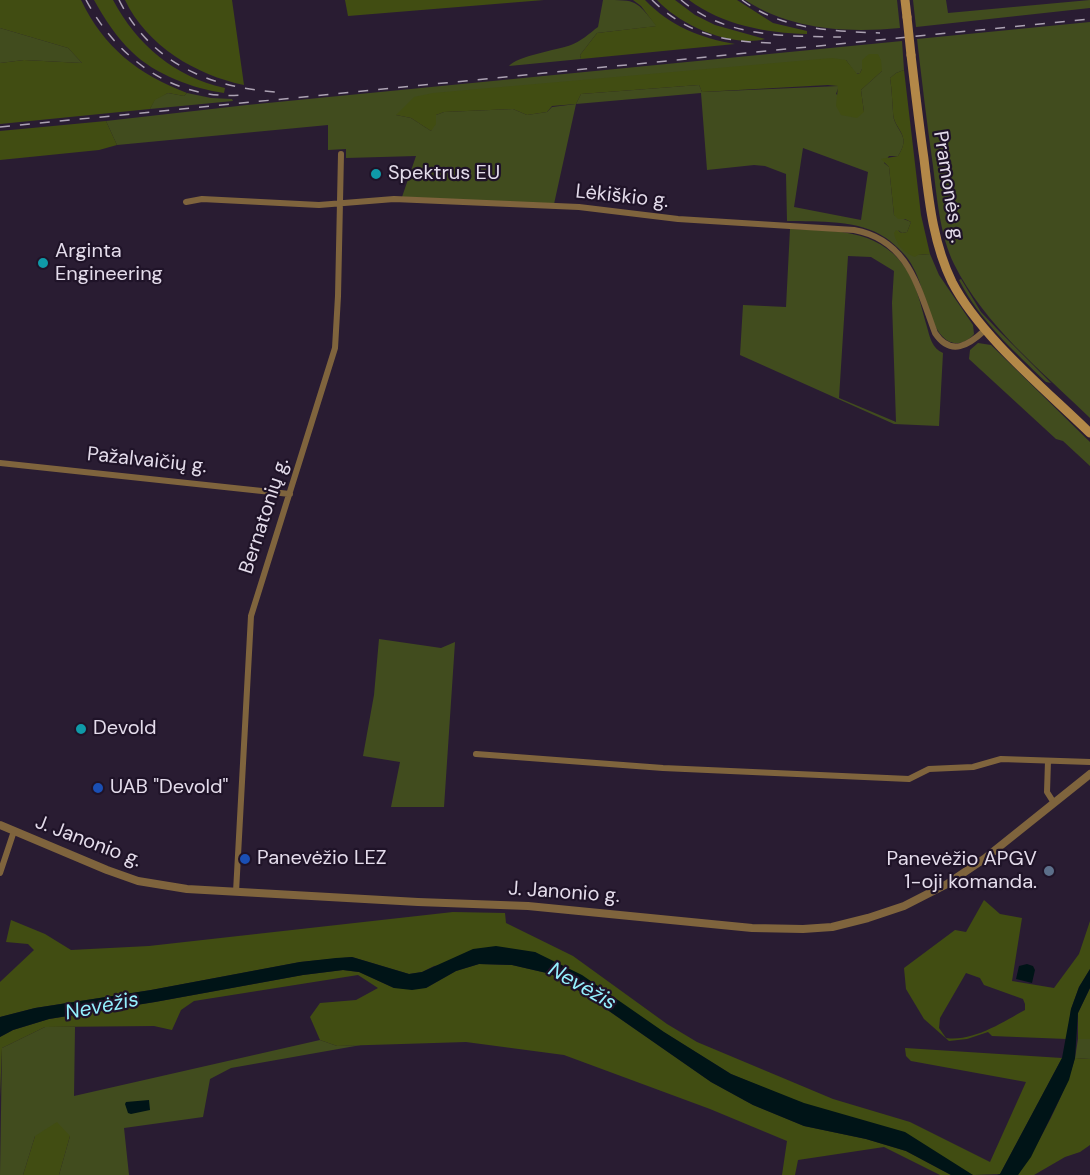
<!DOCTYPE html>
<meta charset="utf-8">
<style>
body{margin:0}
canvas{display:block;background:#291c32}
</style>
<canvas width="1090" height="1175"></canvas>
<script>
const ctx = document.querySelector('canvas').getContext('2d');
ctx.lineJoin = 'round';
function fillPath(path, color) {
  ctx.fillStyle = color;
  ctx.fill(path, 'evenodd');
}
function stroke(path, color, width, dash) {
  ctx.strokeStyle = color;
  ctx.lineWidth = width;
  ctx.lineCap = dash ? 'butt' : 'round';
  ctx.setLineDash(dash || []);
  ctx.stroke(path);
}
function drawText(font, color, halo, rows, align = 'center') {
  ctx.font = font + ' "DM Sans",sans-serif';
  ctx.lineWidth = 4.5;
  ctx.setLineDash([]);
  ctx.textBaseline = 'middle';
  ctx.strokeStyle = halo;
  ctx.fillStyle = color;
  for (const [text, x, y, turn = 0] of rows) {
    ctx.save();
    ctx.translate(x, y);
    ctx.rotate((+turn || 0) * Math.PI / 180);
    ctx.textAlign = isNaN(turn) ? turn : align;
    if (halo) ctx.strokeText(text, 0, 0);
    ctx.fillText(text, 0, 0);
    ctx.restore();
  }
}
const green = new Path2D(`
 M 603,0 C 638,0 635,0 657,26 L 597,33 L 580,55 L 581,59 L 509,66 C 517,56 557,50 571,45 C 580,42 590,33 598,27 Z
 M 745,0 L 897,0 L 900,28 C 847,33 791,30 745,0 Z
 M 913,0 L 946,0 L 948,13 L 1090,0 L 1090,8 L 916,27 Z
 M 1090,22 L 1090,418 C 1042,371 985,326 954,264 C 940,235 937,198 933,166 C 927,124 922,82 917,39 Z
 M 0,28 L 68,48 L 82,63 L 24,60 L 0,63 Z
 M 902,41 L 904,70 L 896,73 L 890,78 C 892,90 892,100 893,112 C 893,131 913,134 898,156 L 889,156 L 884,163 L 889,167 L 894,215 L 911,222 L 907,232 L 902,233 L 898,230 L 918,255 L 930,254 L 939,275 L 973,325 L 974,334 C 969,340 962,344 954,343 C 930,339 925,288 914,269 C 908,256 897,246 886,238 C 858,219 819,222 787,221 L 786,174 L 765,166 L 754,165 L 707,170 L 701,93 L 576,104 L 554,204 L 402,197 L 416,156 L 346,158 L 346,149 L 328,150 L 328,125 L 117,145 L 106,121 L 247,105 ZM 846,60 L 856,74 L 860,73 L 862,69 L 882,71 L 861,90 L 864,112 L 836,94 L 839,86 L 702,92 L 699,85 L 581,94 L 576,104 L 552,107 L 547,112 L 527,115 L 513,109 L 444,112 L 436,115 L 431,131 L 411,118 L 396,115 ZM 803,148 L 868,172 L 861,220 L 794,207 Z
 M 168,93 L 184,96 L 187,93 L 211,98 L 232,99 L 233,101 L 150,109 L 155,99 Z
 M 790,229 C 832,231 877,228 904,266 C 917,283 921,307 927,327 C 930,338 932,348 943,353 L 939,426 L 894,424 L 740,355 L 743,305 L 786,307 ZM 848,256 L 871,257 L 894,271 L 892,303 L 896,422 L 839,398 Z
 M 961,279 L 981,312 L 997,329 L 1051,383 L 1046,382 C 1014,351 980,321 959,280 Z
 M 978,343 L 991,345 L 1090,442 L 1090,466 L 1063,441 L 1056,439 L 969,359 L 970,350 Z
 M 379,639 L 441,648 L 455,642 L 444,807 L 391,807 L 400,762 L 363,756 L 374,695 Z
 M 45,1027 L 75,1027 L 74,1096 L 320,1040 L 337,1046 L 361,1045 L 231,1068 L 210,1079 L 203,1117 L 124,1128 L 129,1175 L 59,1175 L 70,1136 L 35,1136 L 23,1175 L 0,1175 L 2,1048 Z
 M 1078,1039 L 1090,1039 L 1090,1059 L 1075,1058 Z`);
const forest = new Path2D(`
 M 0,0 L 81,0 C 104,48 138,74 187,93 L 184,96 L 168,93 L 155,100 L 150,109 L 0,124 L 0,63 L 24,60 L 82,63 L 68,48 L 0,28 Z
 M 94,0 L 113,0 C 137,45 175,77 225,88 L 224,93 C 194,89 154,74 132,52 C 117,38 104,18 94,0 Z
 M 125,0 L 232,0 L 244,85 C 196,75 147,46 125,0 Z
 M 345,0 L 544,0 L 348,16 Z
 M 633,0 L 645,0 C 670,26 700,38 735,44 L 581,59 L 580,55 L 597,33 L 656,26 L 641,6 Z
 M 657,0 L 675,0 L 695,15 L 715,25 L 765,39 C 731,48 680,25 657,0 Z
 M 689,0 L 737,0 L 773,23 L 807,31 L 807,34 C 767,33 722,25 689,0 Z
 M 869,54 L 878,54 L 881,60 L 882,71 L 861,90 L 864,112 L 857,118 L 841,115 L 836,106 L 838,86 L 828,85 L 702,92 L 699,85 L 581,94 L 576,104 L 552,106 L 547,112 L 527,115 L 513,109 L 444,112 L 436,115 L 436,124 L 431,131 L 411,118 L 396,115 L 414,97 L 433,93 L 832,58 L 846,60 L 857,74 L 860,73 L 862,69 L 862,60 Z
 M 904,70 L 921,215 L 930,254 L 918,255 L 915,257 C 903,253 896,244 894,233 L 896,230 L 902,233 L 907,232 L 911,222 L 905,219 L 898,219 L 894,215 L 889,167 L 881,159 L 898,156 C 913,134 893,130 893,112 C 892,100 892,90 890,78 L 896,73 Z
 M 106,121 L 117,145 L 99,150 L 0,160 L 0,131 Z
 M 984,900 L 1000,914 L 1022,918 L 1012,981 L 1054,988 L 1079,954 L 1090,921 L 1090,969 L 1079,987 L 1071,1009 L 1067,1039 L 992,1036 L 988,1032 L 967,1039 L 949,1041 L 924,1019 L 906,989 L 904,968 L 955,930 L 966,932 ZM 966,973 L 980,978 L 984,985 L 1023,999 L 1025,1004 L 1025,1010 C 1003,1022 973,1042 946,1038 L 939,1028 L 940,1018 Z
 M 453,912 L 505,913 L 506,923 L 573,956 L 667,1024 L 697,1042 L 833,1099 L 910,1122 L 990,1162 L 1026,1082 L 911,1061 L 906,1056 L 905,1048 L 1062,1058 L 1000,1174 L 973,1175 L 731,1074 L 535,952 L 434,966 L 422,972 L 409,974 L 352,957 L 300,962 L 151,990 L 35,1008 L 0,1017 L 0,982 L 34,950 L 28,944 L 6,942 L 11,920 L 45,934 L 71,950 L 149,946 Z
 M 479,964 L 512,965 L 551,974 L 586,995 L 711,1082 L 753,1105 L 804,1126 L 866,1139 L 906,1151 L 951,1175 L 940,1175 L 884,1147 L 798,1160 L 795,1175 L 782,1175 L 787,1141 L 710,1109 L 564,1055 L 466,1042 L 337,1046 L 320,1040 L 310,1017 L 320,1003 L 356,1000 L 378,988 L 358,975 L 194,1001 L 181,1010 L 172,1030 L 154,1026 L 45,1027 L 2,1048 L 0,1097 L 0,1037 L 13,1030 L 49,1019 L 155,1002 L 303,975 L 343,970 L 359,972 L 394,988 L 426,988 L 456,971 Z
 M 1090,988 L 1090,1039 L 1078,1039 L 1078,1013 Z
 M 1075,1058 L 1090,1059 L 1090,1145 L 1080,1152 L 1065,1157 L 1034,1175 L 1018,1175 C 1039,1143 1065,1095 1075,1058 Z
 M 57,1122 L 70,1136 L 59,1175 L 23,1175 L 35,1136 Z`);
const water = new Path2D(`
 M 496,946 L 535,952 L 582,975 L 664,1032 L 731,1074 L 804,1103 L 905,1132 L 973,1175 L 951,1175 L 906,1151 L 866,1139 L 804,1126 L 753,1105 L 711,1082 L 586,995 L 551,974 L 512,965 L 479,964 L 456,971 L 426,988 L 412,990 L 394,988 L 359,972 L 343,970 L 303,975 L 155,1002 L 49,1019 L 13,1030 L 0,1037 L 0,1017 L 35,1008 L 151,990 L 300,962 L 336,958 L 352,957 L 409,974 L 422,972 L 473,949 Z
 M 1027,964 L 1033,966 L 1035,970 L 1032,983 L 1016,979 L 1019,966 Z
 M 1090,969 L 1090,988 L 1078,1013 L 1075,1058 L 1069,1080 L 1031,1157 L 1018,1175 L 997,1175 L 1000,1174 L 1062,1058 L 1071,1009 L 1079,987 Z
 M 149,1100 L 150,1110 L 131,1114 L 128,1113 L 125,1104 L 126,1102 Z`);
const minor = new Path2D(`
 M 186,202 L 202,199 L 319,205 L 394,199 L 579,207 L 678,219 L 854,230 C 909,240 918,288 935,333 C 951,357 969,345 985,330
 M 0,463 L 290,494
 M 476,754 L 663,768 L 909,779 L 929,769 L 973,767 L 1001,759 L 1090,762
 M 1048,761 L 1047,792 L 1054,803
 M 0,873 L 14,831
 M 236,892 L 251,616 L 335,348 L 338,296 L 341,154`);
const tertiary = new Path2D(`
 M 0,825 L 107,870 L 138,881 L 187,889 L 418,902 L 528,906 L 752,928 L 803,929 L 832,927 L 868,918 L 904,906 L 947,884 L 984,859 L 1090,774`);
const secondary = new Path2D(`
 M 905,0 L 907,17
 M 911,55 C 915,89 919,124 924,159 C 929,201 933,243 952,282 C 980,336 1046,390 1090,433`);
const rail = new Path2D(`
 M 86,0 C 117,58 174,101 243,95
 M 119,0 C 151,63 208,87 275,92
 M 652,0 C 689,36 726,42 776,43
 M 681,0 C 726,38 785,36 841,37
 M 742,0 C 782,30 832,31 880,33
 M 0,127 L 1090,19`);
const secondaryBridge = new Path2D(`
 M 907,17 L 911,55`);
const markers = [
 [376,174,6,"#0f9aa8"],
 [43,263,6,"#0f9aa8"],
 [81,729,6,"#0f9aa8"],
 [98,788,6,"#1a4fb4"],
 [245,859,6,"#1a4fb4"],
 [1049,871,6,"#5c6f8a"]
];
const poiNames = [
 ["Spektrus EU",388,174],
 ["Arginta",55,252],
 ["Engineering",55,275],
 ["Devold",93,729],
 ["UAB \"Devold\"",110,788],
 ["Panevėžio LEZ",257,859],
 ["Panevėžio APGV",1037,860,"right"],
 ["1-oji komanda.",1037,883,"right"]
];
const streetNames = [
 ["Pramonės g.",948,187,81],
 ["Lėkiškio g.",622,197,6],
 ["Pažalvaičių g.",147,461,6],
 ["Bernatonių g.",265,516,-72],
 ["J. Janonio g.",88,842,21],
 ["J. Janonio g.",564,893,4]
];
const waterNames = [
 ["Nevėžis",582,987,30],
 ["Nevėžis",102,1007,-11]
];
fillPath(green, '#414c1e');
fillPath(forest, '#414d12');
fillPath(water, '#001417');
stroke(minor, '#7f643d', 6);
stroke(tertiary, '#7f643d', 8);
stroke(secondary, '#b38848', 9);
stroke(rail, '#aca2b3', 1.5, [10, 10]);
stroke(secondaryBridge, '#b38848', 9);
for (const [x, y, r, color] of markers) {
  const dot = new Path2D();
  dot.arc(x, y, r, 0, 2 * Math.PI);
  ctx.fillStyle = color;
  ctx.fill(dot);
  stroke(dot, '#1f1328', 2);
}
drawText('20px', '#e4dceb', '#1f1328', poiNames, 'left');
drawText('20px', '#e4dceb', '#1f1328', streetNames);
drawText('italic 21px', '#94f0fe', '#1f1328', waterNames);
</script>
